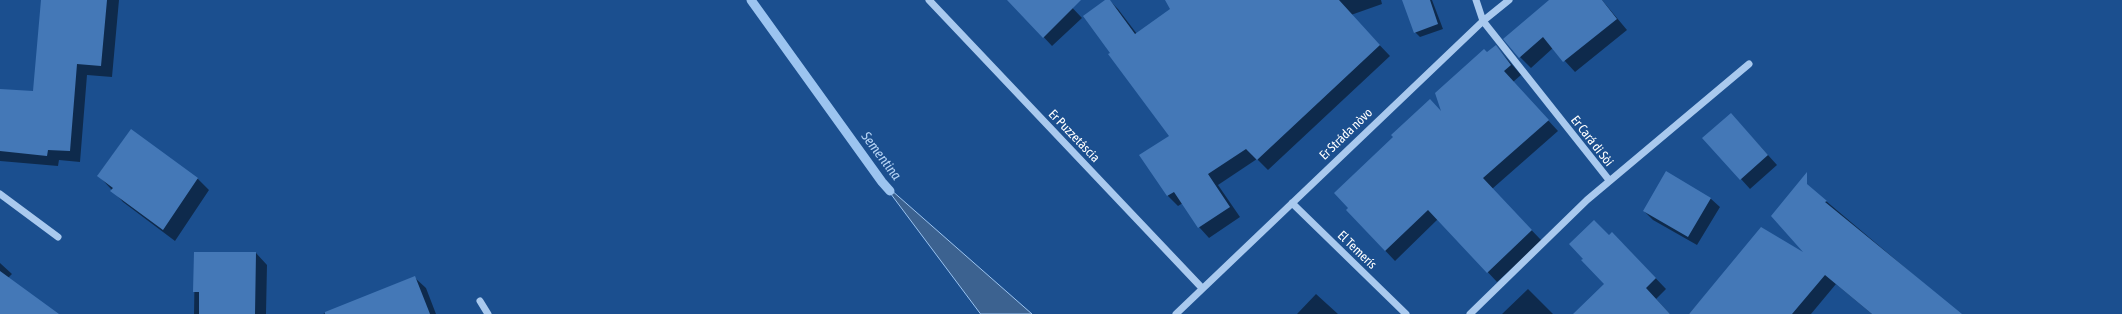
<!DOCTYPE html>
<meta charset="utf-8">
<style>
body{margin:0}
canvas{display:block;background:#1b4f8f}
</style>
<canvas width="2122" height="314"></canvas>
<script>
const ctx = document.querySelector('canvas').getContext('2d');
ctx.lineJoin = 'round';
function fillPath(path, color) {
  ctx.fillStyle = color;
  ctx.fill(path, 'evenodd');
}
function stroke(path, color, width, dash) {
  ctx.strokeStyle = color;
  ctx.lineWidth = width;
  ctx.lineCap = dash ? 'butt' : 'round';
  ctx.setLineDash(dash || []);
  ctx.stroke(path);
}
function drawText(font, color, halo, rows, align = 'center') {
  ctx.font = font + ' "Asap Condensed",sans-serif';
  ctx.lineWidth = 3;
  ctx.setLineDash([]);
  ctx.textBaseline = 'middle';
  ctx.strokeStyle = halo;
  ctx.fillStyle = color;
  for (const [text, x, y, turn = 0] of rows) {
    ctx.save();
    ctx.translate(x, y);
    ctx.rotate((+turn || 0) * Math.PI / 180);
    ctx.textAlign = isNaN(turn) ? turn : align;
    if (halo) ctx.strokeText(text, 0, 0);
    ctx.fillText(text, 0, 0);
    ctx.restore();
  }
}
const water = new Path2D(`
 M 882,182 L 1032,314 L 981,314 Z`);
const shadow = new Path2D(`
 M 42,0 L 119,0 L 112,77 L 87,75 L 80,162 L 59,160 L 58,166 L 0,161 L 0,90 L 34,93 Z
 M 1009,0 L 1065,0 L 1082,18 L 1052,46 Z
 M 1106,0 L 1109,0 L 1118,9 L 1137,34 L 1172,9 L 1166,0 L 1381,0 L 1382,4 L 1351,15 L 1390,56 L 1268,170 L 1257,159 L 1218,185 L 1240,217 L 1209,238 L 1199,227 L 1183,203 L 1178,206 L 1168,196 L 1141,156 L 1170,136 L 1112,53 Z
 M 1403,0 L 1432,0 L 1443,29 L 1420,37 L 1415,32 Z
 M 1551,0 L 1602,0 L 1627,30 L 1575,72 L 1553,48 L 1531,68 L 1520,57 Z
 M 1496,46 L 1521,75 L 1513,82 L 1558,131 L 1492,189 L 1542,241 L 1497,282 L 1438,219 L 1395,261 L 1347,210 L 1443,114 L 1487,53 Z
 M 1731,114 L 1777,165 L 1750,189 L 1704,138 Z
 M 131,130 L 198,179 L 209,190 L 175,241 L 123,202 L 98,175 Z
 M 1710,198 L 1720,207 L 1697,245 L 1653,220 L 1644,211 Z
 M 1826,201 L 1960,314 L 1872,314 L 1836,284 L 1811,314 L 1689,314 L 1762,229 L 1807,255 L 1772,216 Z
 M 1609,236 L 1623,244 L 1666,289 L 1656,299 L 1670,314 L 1616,314 L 1605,284 Z
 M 195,253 L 256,253 L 267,265 L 266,314 L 194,314 Z
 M 0,263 L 12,274 L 8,278 L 57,314 L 0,314 Z
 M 414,277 L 426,288 L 436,314 L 323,314 Z
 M 1528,289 L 1553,314 L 1502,314 Z
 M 1316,294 L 1338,314 L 1297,314 Z`);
const stream = new Path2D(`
 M 751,0 L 882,182 L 890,191`);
const building = new Path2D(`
 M 41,0 L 107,0 L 101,66 L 77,64 L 70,151 L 48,150 L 47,156 L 0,151 L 0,89 L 33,91 Z
 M 1007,0 L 1081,0 L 1043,38 Z
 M 1105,0 L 1110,0 L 1135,34 L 1170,9 L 1165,0 L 1339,0 L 1380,45 L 1257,160 L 1246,149 L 1208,174 L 1230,207 L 1198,228 L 1174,192 L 1167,196 L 1139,155 L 1169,136 L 1108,54 L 1110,53 L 1083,16 Z
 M 1402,0 L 1430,0 L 1438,24 L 1414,33 Z
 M 1549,0 L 1602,0 L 1617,19 L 1563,62 L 1543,37 L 1519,58 L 1503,39 Z
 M 1496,45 L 1511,65 L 1504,71 L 1549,120 L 1483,178 L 1532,230 L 1487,273 L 1428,210 L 1385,251 L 1346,210 L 1348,208 L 1334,193 L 1393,137 L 1391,135 L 1430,99 L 1441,111 L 1435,93 L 1484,49 L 1487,52 Z
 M 1731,113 L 1768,155 L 1740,180 L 1702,138 Z
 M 131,129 L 198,178 L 163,230 L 110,191 L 113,188 L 97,176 Z
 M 1666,171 L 1711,198 L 1688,237 L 1643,211 Z
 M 1807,172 L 1807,184 L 1827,201 L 1825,202 L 1962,314 L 1872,314 L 1825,275 L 1792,314 L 1689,314 L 1761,227 L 1803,252 L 1771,216 Z
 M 1594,220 L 1609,235 L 1612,232 L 1656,278 L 1646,288 L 1670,314 L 1573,314 L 1604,284 L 1581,260 L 1583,259 L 1569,244 Z
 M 194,252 L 256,252 L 255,314 L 199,314 L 199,292 L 193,292 Z
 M 0,271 L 59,314 L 0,314 Z
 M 415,276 L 430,314 L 325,314 L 325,312 Z`);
const minor = new Path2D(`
 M 929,0 L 1202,288
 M 1476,0 L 1483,21 L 1609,180
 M 0,194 L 58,237
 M 1292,203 L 1406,314
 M 480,301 L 488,314
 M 1176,314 L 1483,21 L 1509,0
 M 1470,314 L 1587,200 L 1749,64`);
const streetNames = [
 ["Er Stráda nòvo",1346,134,-44],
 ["Er Puzzetáscia",1074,136,46],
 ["Er Cará di Sòi",1592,141,52],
 ["El Temerís",1357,250,44]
];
const waterNames = [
 ["Sementina",881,156,53]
];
fillPath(water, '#3c6290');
stroke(water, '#9cc4f0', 1);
fillPath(shadow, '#0007');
stroke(stream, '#9cc4f0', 9);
fillPath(building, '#4478b7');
stroke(minor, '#a9c9ee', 7);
drawText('13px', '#fff', '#1b4f8f', streetNames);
drawText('italic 14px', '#b5d3f5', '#1b4f8f', waterNames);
</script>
